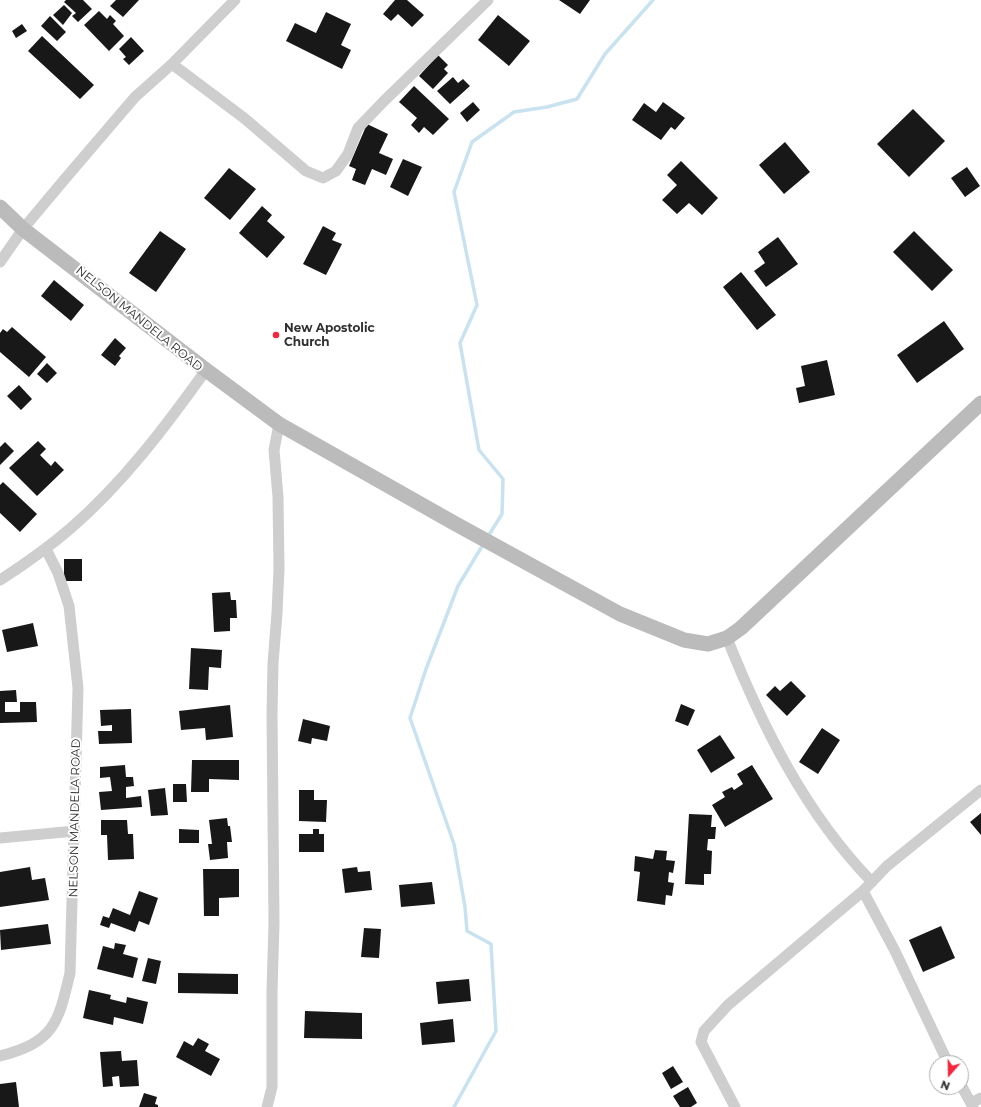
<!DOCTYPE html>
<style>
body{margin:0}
#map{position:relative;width:981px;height:1107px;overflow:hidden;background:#fff;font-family:Montserrat,sans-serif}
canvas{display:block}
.north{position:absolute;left:929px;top:1055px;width:40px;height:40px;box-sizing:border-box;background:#fff;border:1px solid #adadad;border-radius:50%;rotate:200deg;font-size:11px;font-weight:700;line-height:16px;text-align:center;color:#313131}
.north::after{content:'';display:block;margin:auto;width:14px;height:18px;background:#f6253c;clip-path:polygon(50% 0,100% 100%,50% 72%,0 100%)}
</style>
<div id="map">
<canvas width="981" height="1107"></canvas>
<div class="north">N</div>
</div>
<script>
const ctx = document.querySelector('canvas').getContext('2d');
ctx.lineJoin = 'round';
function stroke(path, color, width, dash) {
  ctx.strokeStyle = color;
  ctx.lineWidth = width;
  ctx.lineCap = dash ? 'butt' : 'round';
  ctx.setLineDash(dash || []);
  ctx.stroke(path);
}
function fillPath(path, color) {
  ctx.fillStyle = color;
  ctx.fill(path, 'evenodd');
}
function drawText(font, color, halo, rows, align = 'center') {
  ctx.font = font + ' Montserrat,sans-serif';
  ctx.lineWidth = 4;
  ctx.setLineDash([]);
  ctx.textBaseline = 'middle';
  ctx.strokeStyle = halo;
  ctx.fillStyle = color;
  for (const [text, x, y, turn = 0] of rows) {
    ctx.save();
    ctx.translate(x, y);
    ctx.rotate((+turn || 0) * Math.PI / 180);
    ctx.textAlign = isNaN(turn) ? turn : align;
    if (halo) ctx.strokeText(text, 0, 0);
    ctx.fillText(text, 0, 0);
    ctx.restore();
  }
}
const stream = new Path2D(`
 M 487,538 L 502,514 L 503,479 L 479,450 L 460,343 L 477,305 L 454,192 L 472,142 L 514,112 L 547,107 L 577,99 L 605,54 L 653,0
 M 454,1107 L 496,1031 L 491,944 L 467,931 L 465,907 L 454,844 L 410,718 L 426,669 L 458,586 L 484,543`);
const building = new Path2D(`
 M 66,0 L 83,0 L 92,9 L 78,22 L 72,16 L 76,13 L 64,2 Z
 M 116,0 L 139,0 L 123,17 L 110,6 Z
 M 395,0 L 407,0 L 424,15 L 412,27 L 398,14 L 391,21 L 383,14 Z
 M 559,0 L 590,0 L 580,14 Z
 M 64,5 L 72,13 L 63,25 L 53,15 Z
 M 99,11 L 107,19 L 110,15 L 116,21 L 113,24 L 124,36 L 109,51 L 84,25 Z
 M 326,12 L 351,24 L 341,45 L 351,50 L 342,69 L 286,41 L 295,23 L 316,33 Z
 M 498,15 L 530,41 L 509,66 L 478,40 Z
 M 50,16 L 66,32 L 57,41 L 41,26 Z
 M 22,24 L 27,31 L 16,38 L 12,31 Z
 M 42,36 L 94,85 L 80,99 L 28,51 Z
 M 131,37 L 144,51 L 129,65 L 123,59 L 126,57 L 119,49 Z
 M 438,55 L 448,65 L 444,69 L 448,73 L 433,89 L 419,76 Z
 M 453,77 L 458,83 L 463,79 L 470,86 L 450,104 L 437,91 Z
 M 414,86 L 449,119 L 433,135 L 424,127 L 419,133 L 411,125 L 417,118 L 399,102 Z
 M 473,102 L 480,110 L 467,122 L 460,113 Z
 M 663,102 L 685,118 L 675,130 L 671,127 L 661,140 L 632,120 L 644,103 L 656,112 Z
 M 913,109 L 945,141 L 909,177 L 877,144 Z
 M 367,124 L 388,134 L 379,153 L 393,159 L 386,175 L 372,169 L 365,185 L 352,180 L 356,169 L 349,166 Z
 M 785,142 L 810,172 L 784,194 L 759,165 Z
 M 403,159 L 422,167 L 408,196 L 390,187 Z
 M 681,161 L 718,198 L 702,215 L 689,203 L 677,214 L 662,200 L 677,185 L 667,175 Z
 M 967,167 L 980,186 L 965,197 L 951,178 Z
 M 229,168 L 256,189 L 230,220 L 204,198 Z
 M 262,206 L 272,215 L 267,221 L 285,237 L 267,258 L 239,233 Z
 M 323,226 L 336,233 L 332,240 L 342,244 L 326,275 L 303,264 Z
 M 160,231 L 186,249 L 156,292 L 129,273 Z
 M 914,231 L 953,270 L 932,291 L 893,252 Z
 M 778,237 L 798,264 L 766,287 L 754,271 L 765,263 L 758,252 Z
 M 741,272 L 776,315 L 757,330 L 723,287 Z
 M 54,280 L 84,305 L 71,321 L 41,296 Z
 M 944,321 L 964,349 L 917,383 L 897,355 Z
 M 12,327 L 46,357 L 29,377 L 0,352 L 0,333 L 3,329 L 7,332 Z
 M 115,338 L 126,348 L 119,356 L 121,358 L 115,366 L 101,355 Z
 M 827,360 L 835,395 L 799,403 L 796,388 L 805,386 L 801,366 Z
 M 47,363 L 57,373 L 47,383 L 37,374 Z
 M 19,385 L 32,399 L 21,410 L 7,396 Z
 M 38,441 L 46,449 L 40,455 L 51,466 L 55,461 L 64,470 L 37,496 L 9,468 Z
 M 5,442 L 14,451 L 0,465 L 0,447 Z
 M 3,482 L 37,514 L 20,532 L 0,513 L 0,485 Z
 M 64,559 L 82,559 L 82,581 L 64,581 Z
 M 230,592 L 231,600 L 236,600 L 237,618 L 230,618 L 230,631 L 214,632 L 212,593 Z
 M 33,623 L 38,646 L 7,652 L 2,630 Z
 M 191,648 L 222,650 L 221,668 L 209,667 L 208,690 L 189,689 Z
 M 791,681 L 806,696 L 787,716 L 766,695 L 775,686 L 780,691 Z
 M 16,690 L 17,702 L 5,702 L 5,712 L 20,712 L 20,702 L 36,702 L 37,722 L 0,723 L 0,691 Z
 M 681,704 L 695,710 L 688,726 L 675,721 Z
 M 230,705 L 233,737 L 206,740 L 205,728 L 181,730 L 179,711 Z
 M 131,709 L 132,743 L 99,744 L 98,731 L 112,731 L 112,725 L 101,726 L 100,710 Z
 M 303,719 L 330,726 L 327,741 L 312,738 L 311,744 L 298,741 Z
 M 822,728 L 840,740 L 818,774 L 799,762 Z
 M 720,735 L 735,758 L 711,773 L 697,750 Z
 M 192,760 L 239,760 L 239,780 L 209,779 L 209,792 L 191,792 Z
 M 125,765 L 126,777 L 133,777 L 134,786 L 126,787 L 126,798 L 141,796 L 142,807 L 101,810 L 99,792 L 112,791 L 110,777 L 100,778 L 100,767 Z
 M 752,765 L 773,799 L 725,827 L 712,805 L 725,797 L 722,792 L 732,787 L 734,790 L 743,784 L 737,774 Z
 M 173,784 L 186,784 L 187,802 L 173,802 Z
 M 165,788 L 168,815 L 151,816 L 148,790 Z
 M 299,790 L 314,790 L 314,800 L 327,800 L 326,822 L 299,821 Z
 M 981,813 L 981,835 L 970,822 Z
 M 689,814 L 712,815 L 711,827 L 716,827 L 715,839 L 708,839 L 707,850 L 712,851 L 711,874 L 704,874 L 704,885 L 685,884 Z
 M 227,818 L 228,826 L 230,826 L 232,842 L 227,842 L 228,858 L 210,860 L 208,844 L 212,844 L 209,820 Z
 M 101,820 L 127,820 L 128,834 L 133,834 L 134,859 L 108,860 L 107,835 L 101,835 Z
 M 179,829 L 199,830 L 199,843 L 179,843 Z
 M 313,829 L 319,829 L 319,834 L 324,834 L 324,852 L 299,852 L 299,834 L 313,834 Z
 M 655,850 L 667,851 L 666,860 L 675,861 L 673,873 L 669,872 L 668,882 L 674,883 L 672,896 L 666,895 L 665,905 L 637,901 L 640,872 L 634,871 L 635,856 L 653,859 Z
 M 30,867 L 32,880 L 45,878 L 49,900 L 0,907 L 0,872 Z
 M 357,867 L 358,872 L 370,871 L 372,890 L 345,893 L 342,869 Z
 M 203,869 L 239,869 L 239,897 L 219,898 L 219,916 L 204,916 Z
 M 432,882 L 435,904 L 401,907 L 399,885 Z
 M 139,891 L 158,898 L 149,925 L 139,921 L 135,932 L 111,923 L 109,928 L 100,925 L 103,916 L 109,918 L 113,908 L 130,915 Z
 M 48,924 L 51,944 L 1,950 L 0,930 Z
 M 941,926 L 955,958 L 923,972 L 909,940 Z
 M 364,928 L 381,929 L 379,958 L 361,957 Z
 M 115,943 L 126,945 L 123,954 L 138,958 L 133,978 L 97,969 L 103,946 L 114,949 Z
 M 148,958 L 161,961 L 156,984 L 142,981 Z
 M 178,973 L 238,974 L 238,994 L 178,993 Z
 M 469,979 L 471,1001 L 438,1004 L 436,982 Z
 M 89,990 L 111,995 L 110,999 L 126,1003 L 127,997 L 148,1002 L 143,1024 L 114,1017 L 113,1025 L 83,1018 Z
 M 305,1011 L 362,1013 L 362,1039 L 304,1038 Z
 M 453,1019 L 455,1042 L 422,1045 L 420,1023 Z
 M 198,1038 L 209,1044 L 205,1051 L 220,1059 L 211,1076 L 176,1057 L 184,1041 L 193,1046 Z
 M 121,1051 L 122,1061 L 137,1060 L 139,1086 L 120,1087 L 119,1076 L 112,1077 L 113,1086 L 103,1087 L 100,1052 Z
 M 673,1066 L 683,1082 L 671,1089 L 662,1073 Z
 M 16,1082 L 19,1107 L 0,1107 L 0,1084 Z
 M 688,1087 L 697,1103 L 691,1107 L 680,1107 L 673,1096 Z
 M 144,1093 L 157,1097 L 155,1104 L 158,1105 L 158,1107 L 139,1107 Z`);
const street = new Path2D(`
 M 172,64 L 244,118 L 306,171 L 323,178 L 336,171 L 348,154 L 358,128 L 384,101 L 488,0
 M 0,262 L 23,229 L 64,180 L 135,97 L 172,64 L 235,0
 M 0,580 C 25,564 49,547 71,528 C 123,483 166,426 206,370
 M 727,638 C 762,726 805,813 872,882
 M 0,838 L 75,831
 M 863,891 L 895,951 L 948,1063
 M 0,1056 C 54,1042 58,1024 70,973 L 78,688 L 69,606 L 58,573 L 46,549
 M 961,1085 L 973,1107
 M 971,1103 L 981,1098
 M 267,1107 L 272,1087 L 272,991 L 274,923 L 272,714 L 273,663 L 277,613 L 279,569 L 278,497 L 274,450 L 279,424
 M 735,1107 L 701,1042 L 704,1031 L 728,1005 L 863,891 L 887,866 L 981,790`);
const secondary = new Path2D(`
 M 0,207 L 23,229 L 206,370 L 279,424 L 454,523 L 620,614 L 684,640 L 708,644 L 727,638 L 741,628 L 981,403`);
const markers = [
 [276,335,4,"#f6253c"]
];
const streetNames = [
 ["NELSON MANDELA ROAD",139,319,39],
 ["NELSON MANDELA ROAD",75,818,-89]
];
const poiNames = [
 ["New Apostolic",284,328],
 ["Church",284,342]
];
stroke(stream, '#c9e2f0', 3.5);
fillPath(building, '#181818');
stroke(street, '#cecece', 11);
stroke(secondary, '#bbb', 15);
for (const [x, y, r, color] of markers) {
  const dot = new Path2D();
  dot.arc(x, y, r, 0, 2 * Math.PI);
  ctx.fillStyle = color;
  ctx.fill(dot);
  stroke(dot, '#fff', 1.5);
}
drawText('12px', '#313131', '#fff', streetNames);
drawText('bold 12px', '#313131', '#fff', poiNames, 'left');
</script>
